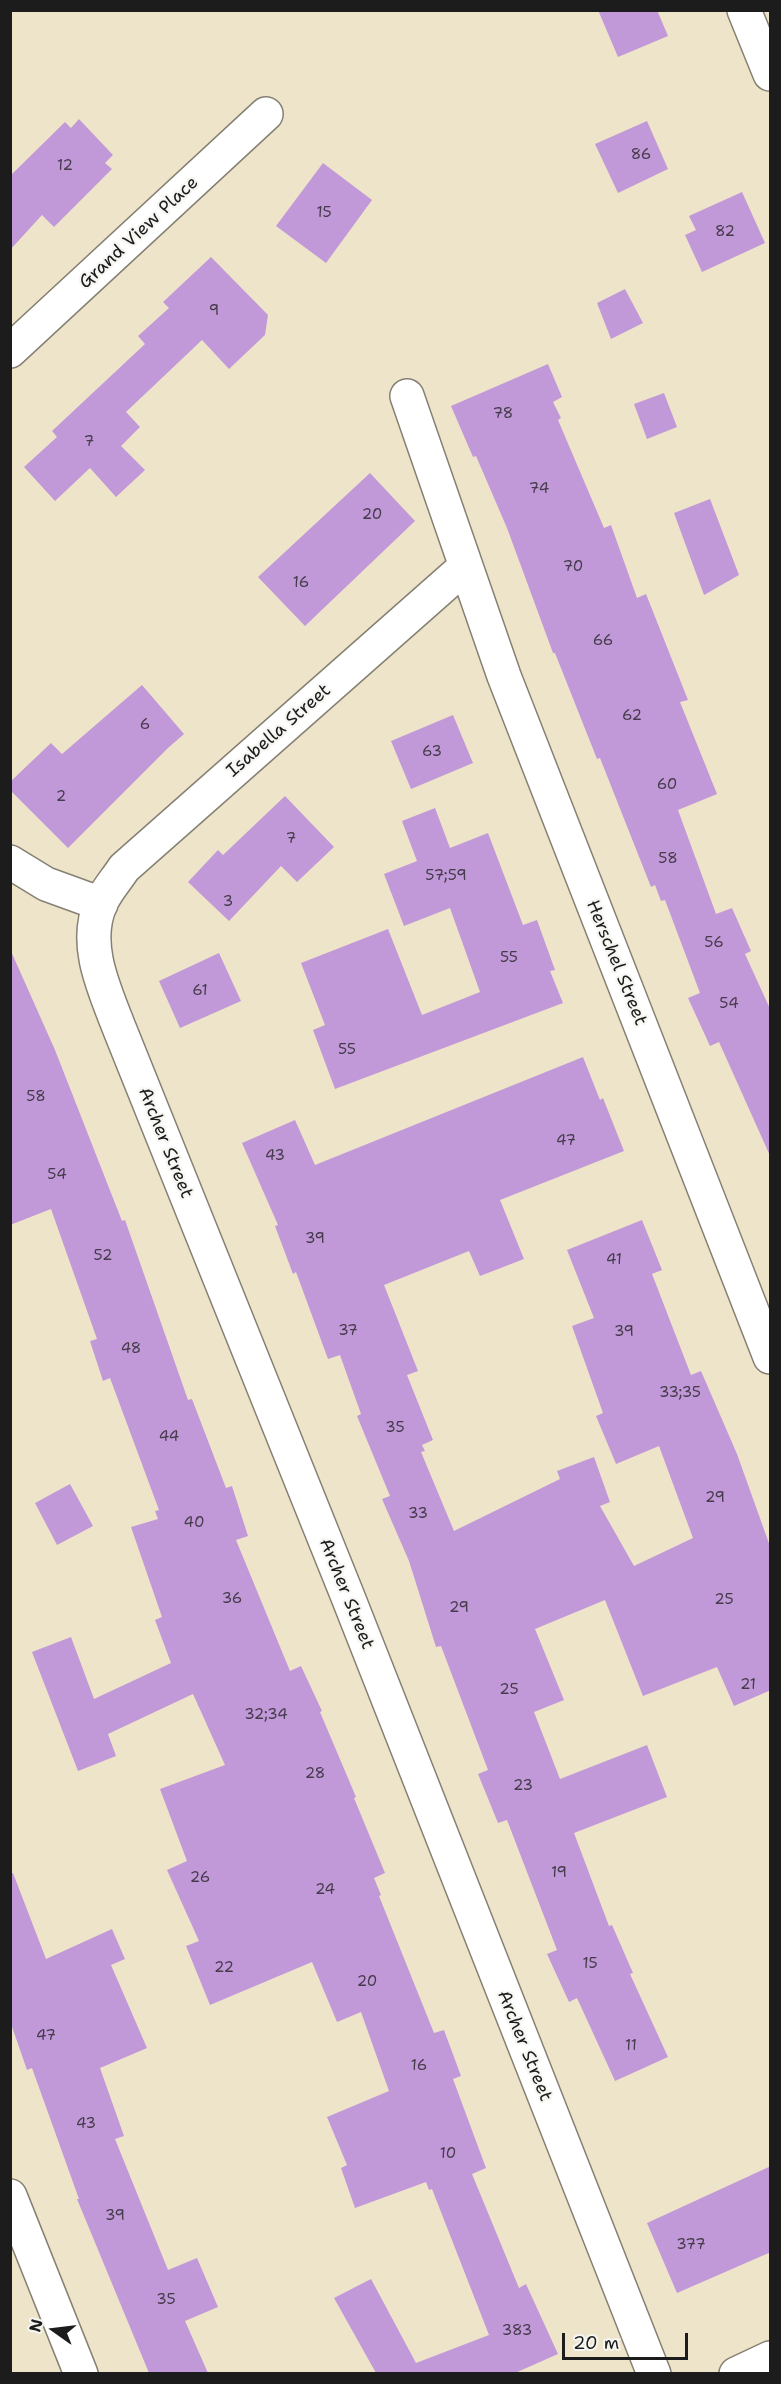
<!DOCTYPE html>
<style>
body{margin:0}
#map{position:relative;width:781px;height:2384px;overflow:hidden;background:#eee4ca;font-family:"Shantell Sans",sans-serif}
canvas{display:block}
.frame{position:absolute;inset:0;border:12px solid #1c1c1c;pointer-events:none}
.north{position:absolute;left:24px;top:2300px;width:60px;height:60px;-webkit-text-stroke:4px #f6f6f2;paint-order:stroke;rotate:284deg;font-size:16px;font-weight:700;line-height:24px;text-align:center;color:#1c1c1c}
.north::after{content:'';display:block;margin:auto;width:21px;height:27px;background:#1c1c1c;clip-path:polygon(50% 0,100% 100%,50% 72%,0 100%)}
.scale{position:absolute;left:562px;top:2333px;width:126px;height:27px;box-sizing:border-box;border:3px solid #1c1c1c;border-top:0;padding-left:8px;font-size:18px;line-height:21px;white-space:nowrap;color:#1c1c1c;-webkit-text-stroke:4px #f6f6f2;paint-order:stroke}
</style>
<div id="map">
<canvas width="781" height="2384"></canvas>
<div class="frame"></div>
<div class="north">N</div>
<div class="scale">20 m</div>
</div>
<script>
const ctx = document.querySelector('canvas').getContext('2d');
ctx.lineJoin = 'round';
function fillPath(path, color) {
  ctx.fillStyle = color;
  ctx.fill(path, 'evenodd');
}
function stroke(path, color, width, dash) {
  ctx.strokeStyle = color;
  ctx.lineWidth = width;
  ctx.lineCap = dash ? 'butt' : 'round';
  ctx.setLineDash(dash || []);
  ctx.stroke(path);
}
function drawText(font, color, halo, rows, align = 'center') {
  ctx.font = font + ' "Shantell Sans",sans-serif';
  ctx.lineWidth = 4.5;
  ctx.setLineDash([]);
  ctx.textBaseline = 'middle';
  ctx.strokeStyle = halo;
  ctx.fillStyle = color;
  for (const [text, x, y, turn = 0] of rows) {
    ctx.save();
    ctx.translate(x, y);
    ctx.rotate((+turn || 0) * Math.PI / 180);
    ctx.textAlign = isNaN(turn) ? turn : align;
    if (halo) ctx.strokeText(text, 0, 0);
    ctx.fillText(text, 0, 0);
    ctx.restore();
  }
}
const building = new Path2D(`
 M 598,10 L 657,10 L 668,36 L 618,57 Z
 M 79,119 L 113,155 L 105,163 L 112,169 L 54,227 L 42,215 L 10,250 L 10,176 L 65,122 L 71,128 Z
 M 647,121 L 668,169 L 618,193 L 595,144 Z
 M 323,163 L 372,200 L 326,263 L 276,226 Z
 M 742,192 L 765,243 L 702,272 L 685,235 L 696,230 L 689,216 Z
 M 211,257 L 268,315 L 265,335 L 229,369 L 202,340 L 126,412 L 140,427 L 121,446 L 145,470 L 116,497 L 90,468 L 55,501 L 24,467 L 57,437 L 52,431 L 145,344 L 138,336 L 169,308 L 163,302 Z
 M 625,289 L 643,323 L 611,339 L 597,303 Z
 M 548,364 L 562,397 L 553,402 L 561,418 L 558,420 L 604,528 L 611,525 L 637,598 L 646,594 L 688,700 L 680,702 L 717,794 L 678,810 L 716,914 L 732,908 L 751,951 L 745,954 L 771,1011 L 771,1158 L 719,1042 L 710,1046 L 688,998 L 700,993 L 665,900 L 661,901 L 655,885 L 651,887 L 600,758 L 597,759 L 555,653 L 553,653 L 507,528 L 476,456 L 473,457 L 451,406 Z
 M 664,393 L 677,427 L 647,439 L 634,404 Z
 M 370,473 L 415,521 L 305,626 L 258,577 Z
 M 710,499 L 739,575 L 704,595 L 674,513 Z
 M 142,685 L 184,734 L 168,748 L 68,848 L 10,790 L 10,782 L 51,743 L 62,754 Z
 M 453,715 L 473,763 L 411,789 L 391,741 Z
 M 285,796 L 334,847 L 297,882 L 281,866 L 229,921 L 188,882 L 218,850 L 223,855 Z
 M 435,808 L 450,848 L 488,833 L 523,925 L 537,920 L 555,970 L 550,971 L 563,1003 L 335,1089 L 313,1030 L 325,1025 L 301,963 L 388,929 L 422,1015 L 480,992 L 450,908 L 404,926 L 384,874 L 417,861 L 402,821 Z
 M 10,949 L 55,1050 L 122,1221 L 125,1220 L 188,1400 L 192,1399 L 226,1488 L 232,1486 L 248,1536 L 236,1540 L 290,1671 L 301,1666 L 322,1711 L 320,1712 L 356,1797 L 354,1798 L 385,1873 L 374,1878 L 381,1895 L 379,1896 L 434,2033 L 444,2030 L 461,2076 L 453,2079 L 486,2168 L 472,2174 L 519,2288 L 526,2284 L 558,2354 L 515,2373 L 376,2373 L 334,2298 L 371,2279 L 416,2363 L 489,2335 L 432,2189 L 429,2190 L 426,2182 L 355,2208 L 341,2168 L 347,2165 L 327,2117 L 389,2091 L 361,2012 L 337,2022 L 312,1962 L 210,2005 L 186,1946 L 199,1941 L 167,1870 L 187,1861 L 160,1789 L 225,1765 L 193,1694 L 108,1734 L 116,1756 L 78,1771 L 32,1652 L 71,1637 L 94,1699 L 171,1663 L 155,1620 L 162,1617 L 131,1527 L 158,1519 L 155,1511 L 159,1510 L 110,1378 L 103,1381 L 90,1341 L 97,1339 L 51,1209 L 10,1225 Z
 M 219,953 L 241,1001 L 180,1028 L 159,981 Z
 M 583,1057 L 600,1100 L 603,1098 L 624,1151 L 500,1200 L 524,1259 L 480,1276 L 469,1251 L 384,1285 L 418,1371 L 407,1375 L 433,1440 L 422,1445 L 425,1451 L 421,1452 L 454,1531 L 560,1479 L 557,1471 L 594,1457 L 610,1502 L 600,1506 L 634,1566 L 693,1538 L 659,1446 L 616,1464 L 596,1416 L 603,1413 L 572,1326 L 594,1318 L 567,1250 L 642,1220 L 662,1270 L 652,1274 L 691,1375 L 701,1371 L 737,1454 L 771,1549 L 771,1690 L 734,1706 L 717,1667 L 643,1696 L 605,1600 L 535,1629 L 564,1700 L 534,1712 L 560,1779 L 647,1745 L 667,1797 L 574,1833 L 609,1926 L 612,1925 L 633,1973 L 630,1974 L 668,2057 L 615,2081 L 577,1998 L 569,2002 L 547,1954 L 557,1950 L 507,1820 L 498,1823 L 478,1774 L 488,1770 L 441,1646 L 436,1647 L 409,1561 L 382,1499 L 390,1496 L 357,1416 L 361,1414 L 340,1355 L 328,1359 L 296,1272 L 293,1274 L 275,1226 L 278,1225 L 242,1143 L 295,1120 L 315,1165 Z
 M 70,1484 L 93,1526 L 57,1545 L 35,1503 Z
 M 13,1873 L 46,1959 L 112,1929 L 125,1959 L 111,1965 L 147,2048 L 100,2068 L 124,2136 L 115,2139 L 168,2270 L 197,2258 L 218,2307 L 185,2321 L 208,2373 L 149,2373 L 77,2199 L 79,2199 L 32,2068 L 27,2070 L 10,2021 L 10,1874 Z
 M 771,2166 L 771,2252 L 677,2293 L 647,2223 Z`);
const minor = new Path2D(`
 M 744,10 L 770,74
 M 10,351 L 266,114
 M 407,396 L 504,676 L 770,1357
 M 466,566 L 124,868 C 117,879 106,891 101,903 C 82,944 105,991 120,1030 L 348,1597 L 654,2374
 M 10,862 L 46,884 L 101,904
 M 10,2196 L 81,2374`);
const secondary = new Path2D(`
 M 736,2374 L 770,2358`);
const numberNames = [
 ["86",641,155],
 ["12",65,166],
 ["15",324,213],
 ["82",725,232],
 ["9",214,311],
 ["78",503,414],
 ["7",89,442],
 ["74",539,489],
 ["20",372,515],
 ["70",573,567],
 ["16",301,583],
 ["66",603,641],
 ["62",632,716],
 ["6",145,725],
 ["63",432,752],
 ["60",667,785],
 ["2",61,797],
 ["7",291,839],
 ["58",668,859],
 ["57;59",446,876],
 ["3",228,902],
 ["56",714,943],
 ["55",509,958],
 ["61",200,991],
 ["54",729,1004],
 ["55",347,1050],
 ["58",36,1097],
 ["47",566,1141],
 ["43",275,1156],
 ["54",57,1175],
 ["39",315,1239],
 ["52",103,1256],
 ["41",614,1260],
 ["37",348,1331],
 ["39",624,1332],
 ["48",131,1349],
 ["33;35",680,1393],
 ["35",395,1428],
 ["44",169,1437],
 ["29",715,1498],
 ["33",418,1514],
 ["40",194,1523],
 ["36",232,1599],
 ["25",724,1600],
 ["29",459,1608],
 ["21",748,1685],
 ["25",509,1690],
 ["32;34",266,1715],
 ["28",315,1774],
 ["23",523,1786],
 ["19",559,1873],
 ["26",200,1878],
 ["24",325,1890],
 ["15",590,1964],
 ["22",224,1968],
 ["20",367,1982],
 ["47",46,2036],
 ["11",631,2046],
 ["16",419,2066],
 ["43",86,2124],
 ["10",448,2154],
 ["39",115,2216],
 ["377",691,2245],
 ["35",166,2300],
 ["383",517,2331]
];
const streetNames = [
 ["Grand View Place",139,233,-43],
 ["Isabella Street",279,731,-41],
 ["Herschel Street",616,963,68],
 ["Archer Street",165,1143,68],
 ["Archer Street",346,1594,68],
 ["Archer Street",524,2046,68]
];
fillPath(building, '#c199d8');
stroke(minor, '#858073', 36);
stroke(secondary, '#858073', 36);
stroke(minor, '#fff', 33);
stroke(secondary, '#fff', 33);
drawText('15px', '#453b4b', null, numberNames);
drawText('18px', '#1c1c1c', '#f6f6f2', streetNames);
</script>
